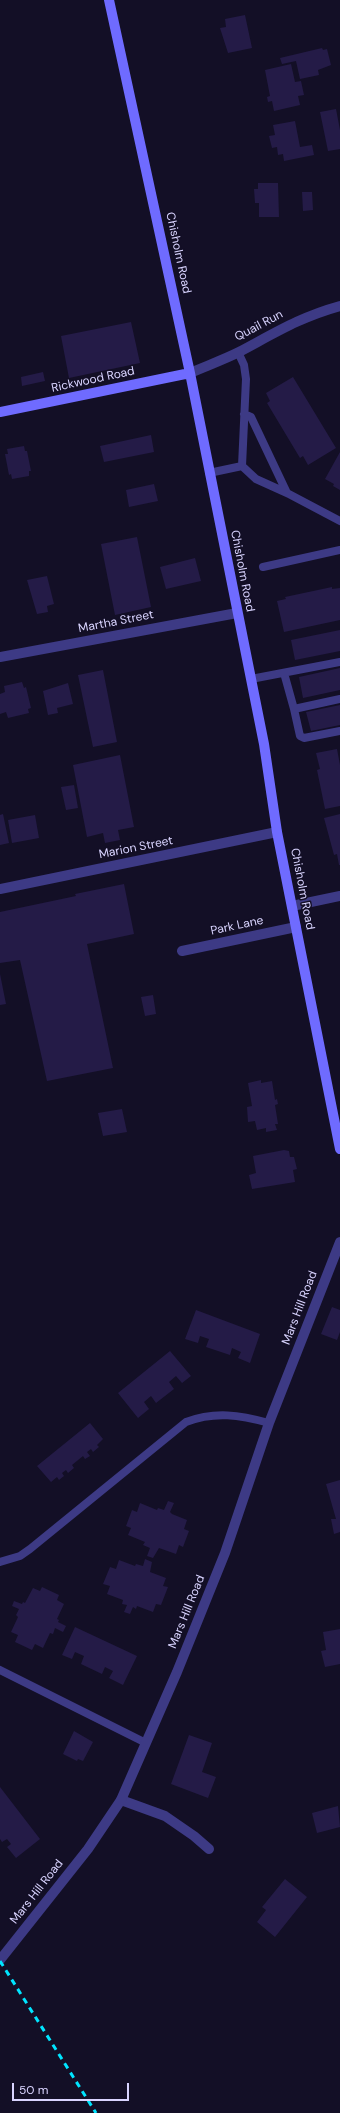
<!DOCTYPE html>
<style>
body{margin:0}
#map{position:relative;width:340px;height:2113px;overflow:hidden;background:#130f26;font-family:"DM Sans",sans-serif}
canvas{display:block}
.scale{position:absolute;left:12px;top:2083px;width:117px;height:18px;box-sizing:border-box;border:2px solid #d9d4ff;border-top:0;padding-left:5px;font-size:12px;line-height:14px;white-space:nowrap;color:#d9d4ff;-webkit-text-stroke:3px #130f26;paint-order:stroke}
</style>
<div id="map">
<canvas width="340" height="2113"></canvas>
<div class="scale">50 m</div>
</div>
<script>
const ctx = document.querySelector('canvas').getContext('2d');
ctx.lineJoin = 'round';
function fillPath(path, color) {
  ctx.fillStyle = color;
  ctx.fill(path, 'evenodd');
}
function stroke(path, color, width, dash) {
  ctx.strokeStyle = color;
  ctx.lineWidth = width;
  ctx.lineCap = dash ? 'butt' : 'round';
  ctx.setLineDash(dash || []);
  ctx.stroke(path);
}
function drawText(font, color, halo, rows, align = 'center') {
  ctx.font = font + ' "DM Sans",sans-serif';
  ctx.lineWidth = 3;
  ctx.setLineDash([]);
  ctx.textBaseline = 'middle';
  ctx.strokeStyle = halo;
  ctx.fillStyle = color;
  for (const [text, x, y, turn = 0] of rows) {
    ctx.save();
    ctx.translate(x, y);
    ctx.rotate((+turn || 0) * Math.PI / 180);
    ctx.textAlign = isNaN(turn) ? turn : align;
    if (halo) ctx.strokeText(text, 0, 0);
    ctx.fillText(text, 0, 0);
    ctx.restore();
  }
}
const building = new Path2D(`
 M 245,15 L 252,48 L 228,53 L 220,28 L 226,27 L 225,19 Z
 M 322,48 L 323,50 L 327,49 L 331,65 L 318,70 L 319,75 L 300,79 L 296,61 L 282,64 L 280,58 Z
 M 291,64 L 295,82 L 301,81 L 304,95 L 298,96 L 300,105 L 274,111 L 272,101 L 268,102 L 267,97 L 270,96 L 265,70 Z
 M 336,109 L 340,130 L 340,149 L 328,151 L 320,112 Z
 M 295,121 L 300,147 L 312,145 L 314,155 L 284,161 L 283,154 L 278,155 L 277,147 L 272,148 L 269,136 L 275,135 L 273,125 Z
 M 258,183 L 278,183 L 279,217 L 259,217 L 259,203 L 255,203 L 254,189 L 258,189 Z
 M 302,192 L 312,192 L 313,210 L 303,211 Z
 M 131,322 L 140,363 L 69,378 L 61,336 Z
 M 43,372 L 45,381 L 22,386 L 21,377 Z
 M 293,377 L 336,448 L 308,465 L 303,456 L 300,458 L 267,403 L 270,401 L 266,393 Z
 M 151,435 L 154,452 L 104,462 L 100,446 Z
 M 24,446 L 25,451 L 27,451 L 31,471 L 29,471 L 29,476 L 12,479 L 11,474 L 9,475 L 5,454 L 8,454 L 7,449 Z
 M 340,452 L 340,490 L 333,486 L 334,484 L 325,479 Z
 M 154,484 L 158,501 L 129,507 L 126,490 Z
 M 137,537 L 151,607 L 115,615 L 101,544 Z
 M 195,558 L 201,581 L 166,589 L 160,567 Z
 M 47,576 L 54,604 L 47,606 L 48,612 L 37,614 L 27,580 Z
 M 332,587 L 332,589 L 340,588 L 340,620 L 284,632 L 277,601 L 286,599 L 285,597 Z
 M 340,630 L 340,651 L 295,660 L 291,640 Z
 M 340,668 L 340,690 L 303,698 L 299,677 Z
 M 103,670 L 117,742 L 93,747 L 78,675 Z
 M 22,682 L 24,688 L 26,687 L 31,708 L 28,709 L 29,713 L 8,718 L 6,712 L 0,714 L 0,694 L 5,692 L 4,686 Z
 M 68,683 L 73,704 L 57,708 L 58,713 L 48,715 L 43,691 Z
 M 340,705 L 340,725 L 311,731 L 306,712 Z
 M 337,749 L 340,765 L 340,806 L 325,809 L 317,770 L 320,769 L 316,753 Z
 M 120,755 L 134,827 L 118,830 L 120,840 L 105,843 L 103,833 L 87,837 L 73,765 Z
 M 74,785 L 78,808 L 66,810 L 61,787 Z
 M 3,814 L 9,843 L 0,845 L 0,815 Z
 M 340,814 L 340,865 L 339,865 L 337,854 L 334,855 L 324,818 Z
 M 35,815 L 39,838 L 12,843 L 8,820 Z
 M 124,884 L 134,934 L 87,944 L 113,1068 L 47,1081 L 20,960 L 0,963 L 0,912 L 76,896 L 75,894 Z
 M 0,974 L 6,1004 L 0,1005 Z
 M 153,995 L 156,1014 L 145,1016 L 141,997 Z
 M 261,1080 L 261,1083 L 272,1081 L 275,1100 L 277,1099 L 278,1104 L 275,1105 L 278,1124 L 275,1124 L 277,1130 L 266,1132 L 266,1128 L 257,1130 L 255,1121 L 248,1122 L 247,1107 L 252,1106 L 248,1083 Z
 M 122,1109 L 127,1132 L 103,1136 L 98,1113 Z
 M 284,1150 L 289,1151 L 290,1157 L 294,1157 L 297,1169 L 293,1170 L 295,1182 L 252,1189 L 249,1175 L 256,1173 L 253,1156 Z
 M 332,1307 L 340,1310 L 340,1332 L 337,1340 L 321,1334 Z
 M 196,1310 L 260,1334 L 250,1363 L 238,1358 L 241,1352 L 232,1348 L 230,1355 L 206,1347 L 209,1339 L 200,1336 L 198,1343 L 185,1339 Z
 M 170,1351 L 191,1376 L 182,1383 L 176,1376 L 169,1382 L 174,1389 L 156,1403 L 151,1396 L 144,1402 L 149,1409 L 138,1418 L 118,1393 Z
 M 90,1423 L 103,1439 L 97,1445 L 99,1447 L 93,1452 L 91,1449 L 87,1452 L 90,1456 L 85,1459 L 83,1456 L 72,1465 L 74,1468 L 68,1473 L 66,1470 L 62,1473 L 64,1476 L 59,1480 L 57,1477 L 51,1482 L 37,1466 Z
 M 340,1480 L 340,1532 L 334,1534 L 331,1519 L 336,1519 L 326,1484 Z
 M 168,1501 L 174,1503 L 170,1512 L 172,1514 L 187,1520 L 184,1529 L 189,1531 L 183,1547 L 179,1545 L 176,1554 L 159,1548 L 153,1558 L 147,1556 L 150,1548 L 143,1545 L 145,1542 L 128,1535 L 131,1528 L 126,1526 L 132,1510 L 137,1512 L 140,1503 L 157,1510 L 158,1508 L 164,1510 Z
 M 145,1559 L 152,1562 L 150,1572 L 166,1578 L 163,1586 L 168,1587 L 161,1605 L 156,1604 L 153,1612 L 137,1606 L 136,1609 L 133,1607 L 130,1614 L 124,1612 L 127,1605 L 122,1604 L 123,1600 L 107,1594 L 110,1586 L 103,1584 L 110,1567 L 116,1569 L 119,1560 L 135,1566 L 136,1564 L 143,1566 Z
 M 42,1587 L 59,1595 L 57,1600 L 64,1604 L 57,1619 L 59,1620 L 58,1622 L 66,1626 L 63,1632 L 55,1628 L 53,1634 L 50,1633 L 43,1648 L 35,1644 L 32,1650 L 15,1642 L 18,1635 L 11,1632 L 18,1617 L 16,1615 L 19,1609 L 12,1606 L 14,1601 L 22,1604 L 23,1602 L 25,1603 L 33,1588 L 40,1591 Z
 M 75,1627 L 137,1656 L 123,1685 L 109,1678 L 113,1671 L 105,1667 L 102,1674 L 81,1664 L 84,1656 L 75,1652 L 72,1659 L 62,1655 Z
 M 340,1629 L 340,1664 L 325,1667 L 321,1651 L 326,1650 L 323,1632 Z
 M 74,1731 L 93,1742 L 83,1761 L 78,1759 L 77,1761 L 63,1754 Z
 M 189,1735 L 212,1743 L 202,1772 L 216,1777 L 208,1798 L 171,1784 Z
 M 0,1787 L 40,1839 L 16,1858 L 7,1847 L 11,1844 L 7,1839 L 2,1842 L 0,1839 Z
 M 338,1806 L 340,1827 L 317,1833 L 312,1813 Z
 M 285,1879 L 307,1897 L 275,1937 L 257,1922 L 266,1910 L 262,1907 Z`);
const service = new Path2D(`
 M 244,414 L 251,417 L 287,493 L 340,521
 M 242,466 L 256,479 L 287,493
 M 209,473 L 242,466 L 246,379 L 244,365 L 238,352
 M 263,567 L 340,550
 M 284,673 L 294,709 L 340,699
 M 251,679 L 340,662
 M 294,709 L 300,736 L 304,738 L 340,731
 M 0,1562 L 20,1556 L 30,1549 L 186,1422 C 215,1411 240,1415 269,1423
 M 0,1670 L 146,1743`);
const minor = new Path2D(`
 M 190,373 C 206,366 223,360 239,352 C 275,333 300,317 340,306
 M 0,657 L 237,613
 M 0,889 L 277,832
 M 292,906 L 340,896
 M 182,951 L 296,927
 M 121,1800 L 165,1816 L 194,1836 L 209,1849`);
const tertiary = new Path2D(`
 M 0,1960 L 88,1849 L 121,1800 L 177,1672 L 225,1553 L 269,1423 L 340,1242`);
const secondary = new Path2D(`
 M 109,0 L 190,373 L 264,744 L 277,832 L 340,1149
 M 0,412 L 190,373`);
const rail = new Path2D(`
 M 0,1961 L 96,2113`);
const streetNames = [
 ["Chisholm Road",178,253,78],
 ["Quail Run",259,326,-28],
 ["Rickwood Road",93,380,-12],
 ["Chisholm Road",242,571,79],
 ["Martha Street",116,622,-11],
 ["Marion Street",136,848,-11],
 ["Chisholm Road",302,889,79],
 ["Park Lane",237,926,-12],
 ["Mars Hill Road",300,1308,-69],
 ["Mars Hill Road",187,1612,-68],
 ["Mars Hill Road",37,1892,-52]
];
fillPath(building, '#241b47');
stroke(service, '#3d3a85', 8);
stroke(minor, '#3d3a85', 10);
stroke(tertiary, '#3d3a85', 10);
stroke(secondary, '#6f6bff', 10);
stroke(rail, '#00e5ff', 3, [6, 5]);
drawText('12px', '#d9d4ff', '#130f26', streetNames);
</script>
